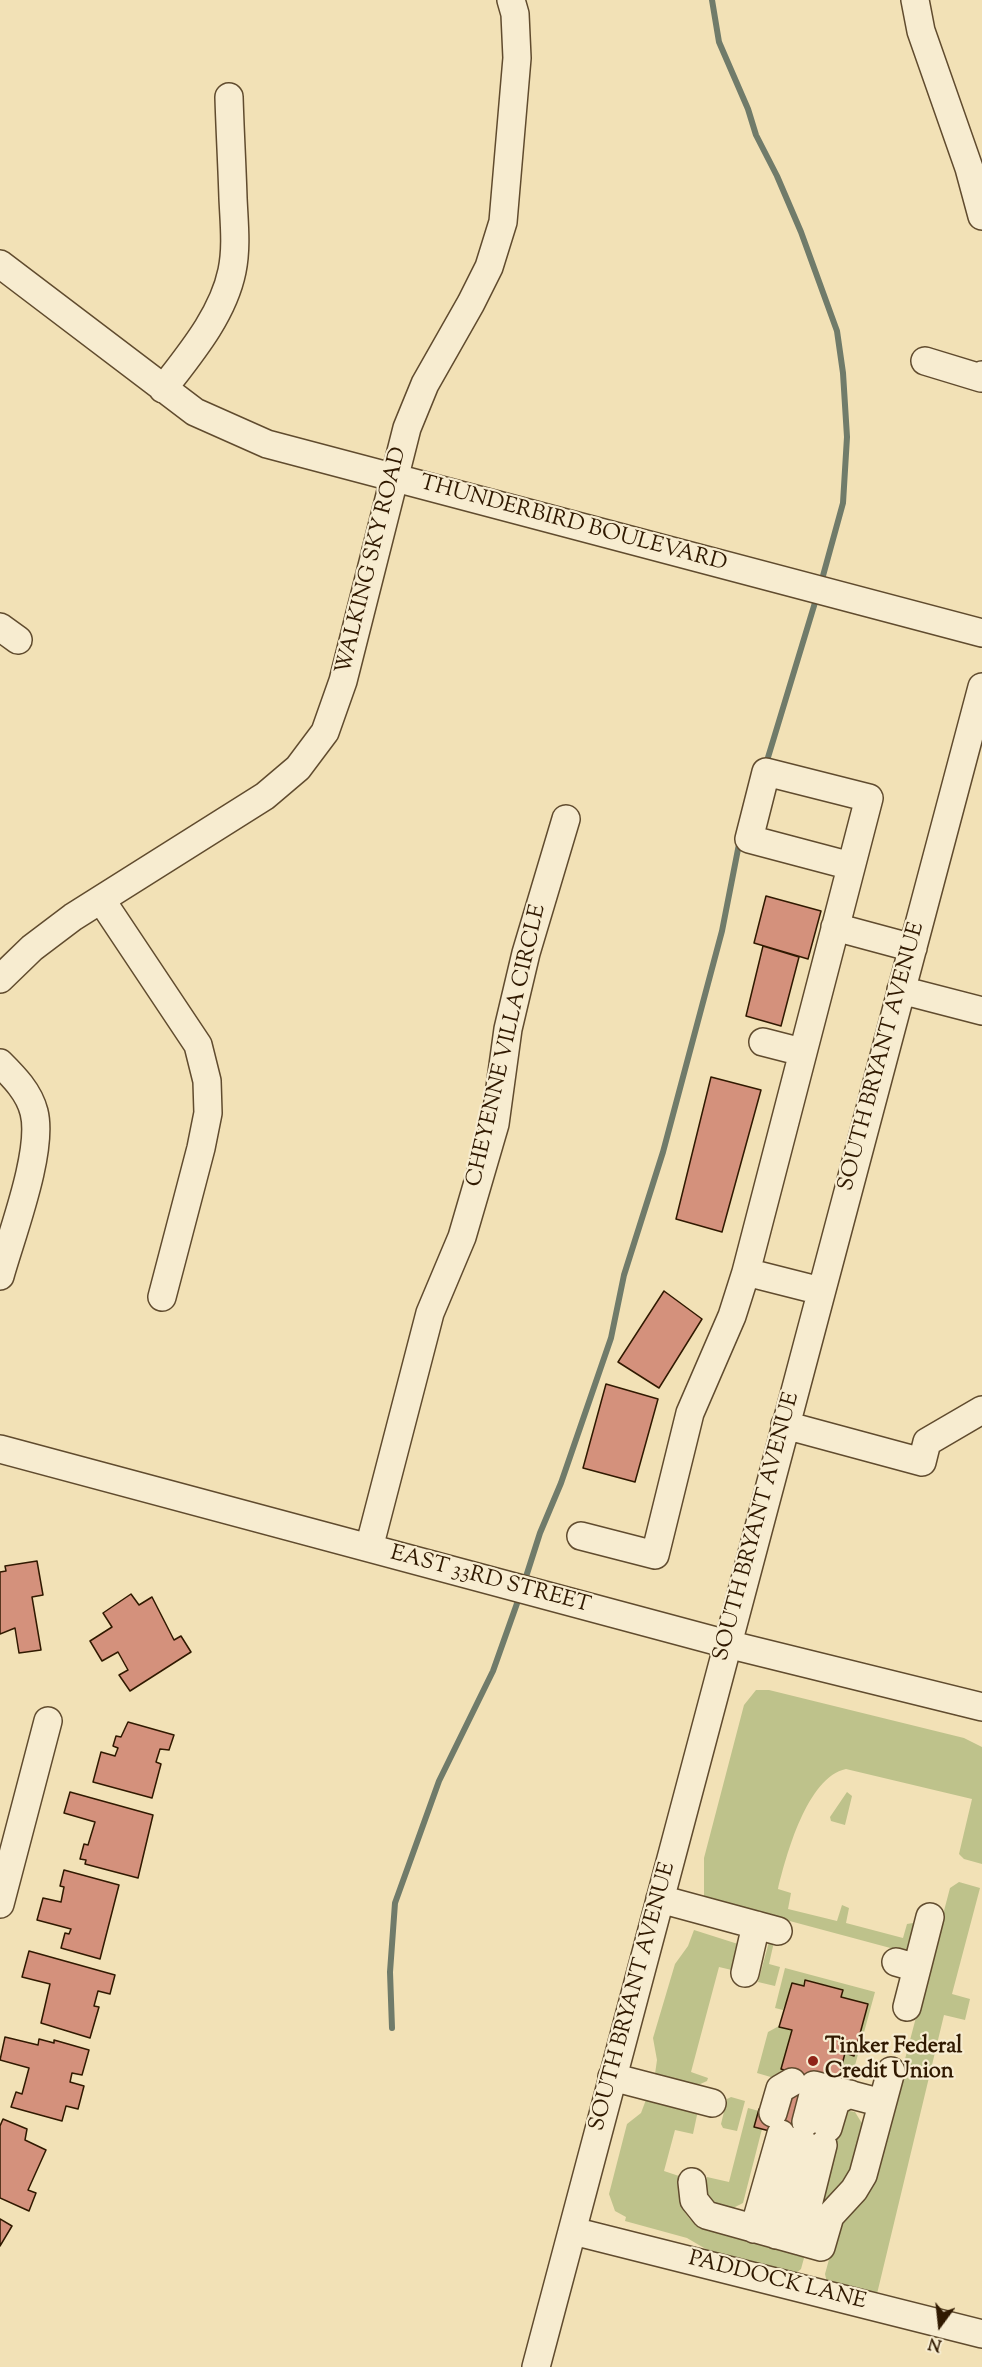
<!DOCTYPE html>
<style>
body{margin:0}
#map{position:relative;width:982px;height:2367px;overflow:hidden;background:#f2e1b6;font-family:"Sorts Mill Goudy",serif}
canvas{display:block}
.north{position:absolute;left:910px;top:2295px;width:60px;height:60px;-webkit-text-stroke:4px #f7ecd0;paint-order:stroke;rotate:195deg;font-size:16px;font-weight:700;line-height:24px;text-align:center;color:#301900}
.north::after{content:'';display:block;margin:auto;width:21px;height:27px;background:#301900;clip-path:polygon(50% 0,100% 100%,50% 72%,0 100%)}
</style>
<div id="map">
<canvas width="982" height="2367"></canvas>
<div class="north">N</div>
</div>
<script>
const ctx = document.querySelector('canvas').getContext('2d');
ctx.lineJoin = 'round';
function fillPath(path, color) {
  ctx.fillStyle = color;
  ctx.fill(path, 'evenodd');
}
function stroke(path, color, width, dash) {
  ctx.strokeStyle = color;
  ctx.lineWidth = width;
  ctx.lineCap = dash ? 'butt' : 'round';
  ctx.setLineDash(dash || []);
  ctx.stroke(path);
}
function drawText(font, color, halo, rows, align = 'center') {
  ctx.font = font + ' "Sorts Mill Goudy",serif';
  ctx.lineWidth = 4.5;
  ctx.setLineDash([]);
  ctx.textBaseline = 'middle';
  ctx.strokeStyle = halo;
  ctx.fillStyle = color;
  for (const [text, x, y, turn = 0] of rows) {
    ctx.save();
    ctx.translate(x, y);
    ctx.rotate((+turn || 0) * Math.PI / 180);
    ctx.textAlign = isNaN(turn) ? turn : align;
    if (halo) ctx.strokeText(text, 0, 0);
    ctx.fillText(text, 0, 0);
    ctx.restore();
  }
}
const green = new Path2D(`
 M 756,1690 L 769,1690 L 964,1738 L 982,1747 L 982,1864 L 964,1859 L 959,1854 L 972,1799 L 846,1769 C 807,1777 786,1856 778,1889 L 791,1893 L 788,1909 L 837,1921 L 842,1905 L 849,1908 L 846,1923 L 903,1938 L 907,1924 L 913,1923 L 915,1925 L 909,1953 L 704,1898 L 704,1858 L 744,1705 Z
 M 847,1792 L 852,1796 L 845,1825 L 831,1821 L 830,1817 Z
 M 959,1882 L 980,1888 L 952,1994 L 970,1999 L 965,2020 L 944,2015 L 876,2298 L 827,2283 L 825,2274 L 837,2230 L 874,2177 L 950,1888 Z
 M 694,1930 L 738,1944 L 736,1971 L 719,1967 L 691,2072 L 708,2078 L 707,2081 L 698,2085 L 655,2074 L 657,2060 L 653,2038 L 675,1964 L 688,1946 Z
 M 769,1942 L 774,1942 L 769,1964 L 780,1967 L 775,1986 L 758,1982 Z
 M 785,1968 L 875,1992 L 854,2069 L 842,2065 L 845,2053 L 855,2055 L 868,2004 L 841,1997 L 842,1989 L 806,1980 C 801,1993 786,1998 783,2010 L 775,2008 Z
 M 779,2026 L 792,2030 L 782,2069 L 794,2073 L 781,2080 L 757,2073 L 768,2032 Z
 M 647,2097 L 695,2110 L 697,2115 L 693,2134 L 675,2130 L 664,2171 L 682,2177 C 676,2199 683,2220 705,2229 L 801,2255 L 804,2258 L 801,2269 L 795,2274 L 728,2262 L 687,2238 L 625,2221 L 626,2217 L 615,2211 L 609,2194 L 627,2124 L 641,2113 Z
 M 731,2097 L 745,2101 L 737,2131 L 723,2128 L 721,2124 L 727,2099 Z
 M 748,2108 L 759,2111 L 754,2127 L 762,2129 L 743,2203 L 733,2208 L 713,2202 L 704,2190 L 707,2177 L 729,2182 Z
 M 844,2110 L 855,2112 L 863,2125 L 852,2168 L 840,2186 L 821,2207 L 837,2115 Z`);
const stream = new Path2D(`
 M 712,0 L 719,42 L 748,109 L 756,135 L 777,176 L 801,232 L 837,331 L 843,373 L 847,437 L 843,503 L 821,583
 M 766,764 L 817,596
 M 524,1583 L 540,1533 L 561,1483 L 611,1338 L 624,1275 L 663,1152 L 722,931 L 740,839
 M 392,2028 L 390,1972 L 395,1903 L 439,1781 L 493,1671 L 520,1595`);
const building = new Path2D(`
 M 766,896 L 821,911 L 808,959 L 754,943 Z
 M 763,946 L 799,957 L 781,1026 L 746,1016 Z
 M 711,1077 L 761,1090 L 722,1232 L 676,1219 Z
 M 664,1291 L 702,1319 L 659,1388 L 618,1362 Z
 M 606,1384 L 658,1399 L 635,1482 L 583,1468 Z
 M 37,1561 L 43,1595 L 32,1597 L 41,1650 L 19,1653 L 15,1628 L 0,1634 L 0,1572 L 6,1571 L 5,1566 Z
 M 131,1594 L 139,1605 L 152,1597 L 174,1640 L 181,1636 L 191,1652 L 130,1691 L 119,1675 L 128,1670 L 118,1652 L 102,1661 L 90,1641 L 112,1627 L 103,1613 Z
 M 128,1722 L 174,1735 L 169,1750 L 160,1749 L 156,1762 L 161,1764 L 152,1798 L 93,1782 L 101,1752 L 115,1756 L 118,1748 L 113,1746 L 116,1736 L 121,1737 Z
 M 70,1792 L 153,1815 L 138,1878 L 85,1864 L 86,1860 L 80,1859 L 84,1844 L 88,1845 L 95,1822 L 64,1813 Z
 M 64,1870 L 119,1885 L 100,1959 L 61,1948 L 65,1933 L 69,1934 L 71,1929 L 37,1920 L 43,1898 L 61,1902 L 64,1887 L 60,1886 Z
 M 29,1951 L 115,1975 L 110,1994 L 98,1991 L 94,2006 L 99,2007 L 90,2038 L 41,2023 L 50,1984 L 22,1977 Z
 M 805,1980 L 843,1990 L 841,1997 L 868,2004 L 854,2056 L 845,2053 L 837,2085 L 832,2147 L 754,2127 L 759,2109 L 783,2116 L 794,2073 L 781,2069 L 792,2030 L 779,2027 L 792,1983 L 804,1986 Z
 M 5,2037 L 38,2045 L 39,2039 L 54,2043 L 54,2040 L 89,2050 L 82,2075 L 72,2073 L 70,2082 L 84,2086 L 78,2109 L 66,2106 L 62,2121 L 11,2107 L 16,2092 L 22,2094 L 29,2068 L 0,2060 Z
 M 3,2119 L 27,2129 L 25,2140 L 46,2150 L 28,2190 L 36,2193 L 29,2211 L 0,2198 L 0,2126 Z
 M 0,2219 L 12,2226 L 0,2246 Z`);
const minor = new Path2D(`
 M 915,0 L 921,31 L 969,168 L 982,216
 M 0,264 L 195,412 L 267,444 L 982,633
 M 925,361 L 981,378 L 982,375
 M 163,389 C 190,354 223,315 232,271 C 237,247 234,222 233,198 C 232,165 230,131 229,97
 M 0,627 L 18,640
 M 102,901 L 198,1045 L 207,1081 L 208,1113 L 201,1148 L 162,1297
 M 835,927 L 913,948
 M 0,979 L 32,948 L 73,917 L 265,796 L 298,768 L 325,732 L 343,681 L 407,428 L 425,384 L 471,303 L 489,267 L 503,222 L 517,58 L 515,14 L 511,0
 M 901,990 L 982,1011
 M 763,1042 L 802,1052
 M 0,1063 C 14,1077 29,1092 34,1112 C 44,1151 11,1236 0,1276
 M 746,1272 L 869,798 L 766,772 L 749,839 L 851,866
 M 785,1425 L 922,1462 L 927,1442 L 982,1410
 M 0,1449 L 727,1644 L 982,1707
 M 581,1536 L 655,1555 L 690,1413 L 732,1316 L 746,1272 L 821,1291
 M 369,1548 L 430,1313 L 462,1237 L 495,1124 L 508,1029 L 526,953 L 566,819
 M 660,1899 L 778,1931
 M 0,1904 L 48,1721
 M 896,1962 L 917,1968 L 907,2007
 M 917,1968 L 930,1917
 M 745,1973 L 756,1925
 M 612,2077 L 712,2103
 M 814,2085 L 882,2103
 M 773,2113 L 780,2089 L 792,2082
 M 806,2122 L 813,2095 L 840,2094
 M 828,2128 L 836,2101 L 850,2094
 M 692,2182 L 694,2200 L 706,2215 L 821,2247 L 830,2216 L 854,2190 L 863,2175 L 891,2071
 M 754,2229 L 781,2134
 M 573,2231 L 982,2334
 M 776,2235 L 801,2139
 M 799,2241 L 823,2145
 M 536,2367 L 982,687`);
const markers = [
 [813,2061,6,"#8f2418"]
];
const streetNames = [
 ["THUNDERBIRD BOULEVARD",573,525,15],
 ["WALKING SKY ROAD",373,561,-76],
 ["CHEYENNE VILLA CIRCLE",508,1046,-77],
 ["SOUTH BRYANT AVENUE",883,1057,-75],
 ["SOUTH BRYANT AVENUE",758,1527,-75],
 ["EAST 33RD STREET",490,1581,15],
 ["SOUTH BRYANT AVENUE",634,1997,-75],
 ["PADDOCK LANE",777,2282,14]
];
const poiNames = [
 ["Tinker Federal",825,2048],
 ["Credit Union",825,2073]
];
fillPath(green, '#bec28b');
stroke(stream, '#707b6a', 6);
fillPath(building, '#d4917c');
stroke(building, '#301900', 1.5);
stroke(minor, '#604b2e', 30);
stroke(minor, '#f7ecd0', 27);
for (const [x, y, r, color] of markers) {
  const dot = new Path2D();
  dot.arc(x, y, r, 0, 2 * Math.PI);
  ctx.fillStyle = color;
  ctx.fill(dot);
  stroke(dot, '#f7ecd0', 2);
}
drawText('22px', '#301900', '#f7ecd0', streetNames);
drawText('bold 22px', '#301900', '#f7ecd0', poiNames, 'left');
</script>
